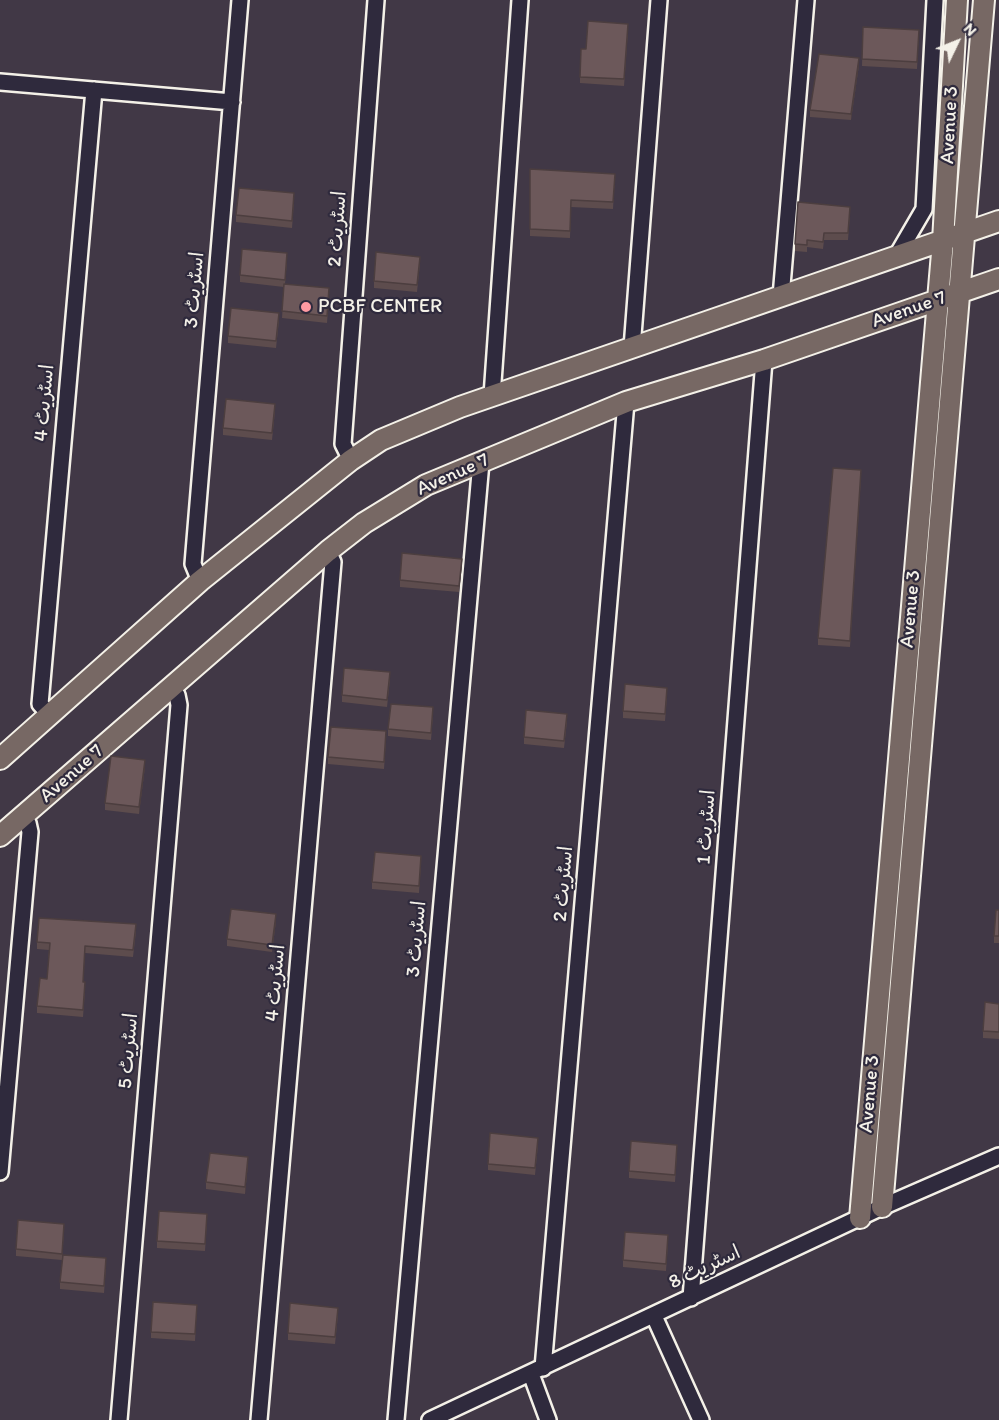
<!DOCTYPE html>
<meta charset="utf-8">
<style>
body{margin:0}
#map{position:relative;width:999px;height:1420px;overflow:hidden;background:#413846;font-family:Itim,sans-serif}
canvas{display:block}
.north{position:absolute;left:927px;top:12px;width:60px;height:60px;-webkit-text-stroke:4px #2f2a3d;paint-order:stroke;rotate:47deg;font-size:16px;font-weight:700;line-height:24px;text-align:center;color:#f4f1e8}
.north::after{content:'';display:block;margin:auto;width:21px;height:27px;background:#f4f1e8;clip-path:polygon(50% 0,100% 100%,50% 72%,0 100%)}
</style>
<div id="map">
<canvas width="999" height="1420"></canvas>
<div class="north">N</div>
</div>
<script>
const ctx = document.querySelector('canvas').getContext('2d');
ctx.lineJoin = 'round';
function stroke(path, color, width, dash) {
  ctx.strokeStyle = color;
  ctx.lineWidth = width;
  ctx.lineCap = dash ? 'butt' : 'round';
  ctx.setLineDash(dash || []);
  ctx.stroke(path);
}
function fillPath(path, color) {
  ctx.fillStyle = color;
  ctx.fill(path, 'evenodd');
}
function drawText(font, color, halo, rows, align = 'center') {
  ctx.font = font + ' Itim,"Playpen Sans Arabic",sans-serif';
  ctx.lineWidth = 4.5;
  ctx.setLineDash([]);
  ctx.textBaseline = 'middle';
  ctx.strokeStyle = halo;
  ctx.fillStyle = color;
  for (const [text, x, y, turn = 0] of rows) {
    ctx.save();
    ctx.translate(x, y);
    ctx.rotate((+turn || 0) * Math.PI / 180);
    ctx.textAlign = isNaN(turn) ? turn : align;
    if (halo) ctx.strokeText(text, 0, 0);
    ctx.fillText(text, 0, 0);
    ctx.restore();
  }
}
const minor = new Path2D(`
 M 0,82 L 232,102
 M 896,257 L 924,209 L 935,0
 M 781,297 L 806,0
 M 632,348 L 659,0
 M 492,396 L 520,0
 M 351,460 L 343,444 L 376,0
 M 200,581 L 193,564 L 240,0
 M 50,715 L 40,704 L 94,90
 M 0,1172 L 30,832 L 28,823 L 22,817
 M 691,1298 L 764,360
 M 654,1316 L 701,1420
 M 543,1368 L 626,402
 M 531,1374 L 548,1420
 M 119,1420 L 179,705 L 177,695 L 170,688
 M 259,1420 L 333,562 L 328,551
 M 396,1420 L 481,462
 M 430,1420 L 882,1207 L 999,1156`);
const major = new Path2D(`
 M 0,759 L 200,581 L 351,460 L 381,440 L 460,407 L 999,221
 M 0,836 L 328,551 L 364,523 L 426,485 L 626,402 L 764,360 L 999,279
 M 882,1207 L 984,0
 M 860,1218 L 943,241 L 957,0`);
const wall = new Path2D(`
 M 863,27 L 919,30 L 917,69 L 862,66 Z
 M 628,30 L 624,86 L 580,83 L 580,77 L 586,49 Z
 M 859,65 L 851,120 L 810,117 L 810,110 Z
 M 530,169 L 615,174 L 613,209 L 571,207 L 570,238 L 530,236 Z
 M 294,200 L 292,228 L 236,222 L 236,215 Z
 M 850,214 L 848,240 L 824,240 L 823,249 L 807,247 L 807,252 L 795,251 L 795,244 Z
 M 287,260 L 285,284 L 329,295 L 327,323 L 282,318 L 284,287 L 240,282 L 240,275 Z
 M 420,263 L 417,292 L 374,288 L 374,281 Z
 M 279,320 L 276,348 L 228,343 L 228,336 Z
 M 275,411 L 272,440 L 223,435 L 223,428 Z
 M 861,477 L 850,647 L 818,645 L 818,638 Z
 M 462,565 L 459,592 L 400,587 L 400,580 Z
 M 390,679 L 387,707 L 342,702 L 342,695 Z
 M 667,695 L 665,721 L 623,718 L 623,711 Z
 M 433,714 L 431,740 L 388,736 L 388,729 Z
 M 567,721 L 564,748 L 524,744 L 524,737 Z
 M 386,738 L 384,769 L 328,764 L 328,757 Z
 M 145,767 L 139,814 L 105,810 L 105,803 Z
 M 421,863 L 419,893 L 372,889 L 372,882 Z
 M 999,910 L 999,943 L 994,943 L 994,936 Z
 M 276,921 L 272,952 L 227,946 L 227,939 Z
 M 136,931 L 133,957 L 85,953 L 83,982 L 85,989 L 83,1017 L 37,1013 L 37,1006 L 47,979 L 49,950 L 37,949 L 37,942 Z
 M 999,1004 L 999,1039 L 983,1038 L 983,1031 Z
 M 538,1144 L 535,1175 L 488,1170 L 488,1164 Z
 M 677,1152 L 675,1182 L 629,1178 L 629,1171 Z
 M 248,1164 L 245,1194 L 206,1189 L 206,1182 Z
 M 207,1221 L 205,1251 L 157,1248 L 157,1241 Z
 M 64,1231 L 62,1260 L 16,1256 L 16,1249 Z
 M 668,1242 L 666,1271 L 623,1267 L 623,1260 Z
 M 106,1265 L 104,1293 L 60,1289 L 60,1282 Z
 M 197,1305 L 195,1341 L 151,1338 L 151,1332 Z
 M 338,1315 L 335,1344 L 288,1340 L 288,1333 Z`);
const shadedWall = new Path2D(`
 M 859,58 L 859,65 L 851,120 L 851,114 Z
 M 145,760 L 145,767 L 139,814 L 139,807 Z
 M 276,914 L 276,921 L 272,952 L 272,945 Z
 M 248,1157 L 248,1164 L 245,1194 L 245,1187 Z`);
const building = new Path2D(`
 M 588,21 L 628,24 L 624,79 L 580,77 L 581,49 L 586,49 Z
 M 863,27 L 919,30 L 917,62 L 862,59 Z
 M 819,54 L 859,58 L 851,114 L 810,110 Z
 M 530,169 L 615,174 L 613,202 L 571,200 L 570,231 L 530,229 Z
 M 239,188 L 294,193 L 292,221 L 236,215 Z
 M 798,202 L 850,207 L 848,233 L 824,233 L 823,242 L 807,240 L 807,245 L 795,244 Z
 M 242,249 L 287,253 L 285,280 L 240,275 Z
 M 376,252 L 420,257 L 417,285 L 374,281 Z
 M 284,284 L 329,288 L 327,316 L 282,311 Z
 M 231,308 L 279,313 L 276,341 L 228,336 Z
 M 226,399 L 275,404 L 272,433 L 223,428 Z
 M 833,468 L 861,470 L 850,641 L 818,638 Z
 M 402,553 L 462,559 L 459,586 L 400,580 Z
 M 344,668 L 390,672 L 387,700 L 342,695 Z
 M 625,684 L 667,688 L 665,714 L 623,711 Z
 M 391,704 L 433,707 L 431,733 L 388,729 Z
 M 526,710 L 567,714 L 564,741 L 524,737 Z
 M 331,727 L 386,731 L 384,762 L 328,757 Z
 M 111,756 L 145,760 L 139,807 L 105,803 Z
 M 375,852 L 421,856 L 419,886 L 372,882 Z
 M 231,909 L 276,914 L 272,945 L 227,939 Z
 M 996,910 L 999,910 L 999,936 L 994,936 Z
 M 39,918 L 136,924 L 133,950 L 85,946 L 83,982 L 85,982 L 83,1010 L 37,1006 L 40,978 L 47,979 L 50,943 L 37,942 Z
 M 985,1002 L 999,1004 L 999,1032 L 983,1031 Z
 M 490,1133 L 538,1138 L 535,1168 L 488,1164 Z
 M 631,1141 L 677,1145 L 675,1175 L 629,1171 Z
 M 210,1153 L 248,1157 L 245,1187 L 206,1182 Z
 M 159,1211 L 207,1214 L 205,1244 L 157,1241 Z
 M 18,1220 L 64,1224 L 62,1254 L 16,1249 Z
 M 625,1232 L 668,1235 L 666,1264 L 623,1260 Z
 M 63,1255 L 106,1258 L 104,1286 L 60,1282 Z
 M 153,1302 L 197,1305 L 195,1334 L 151,1332 Z
 M 290,1303 L 338,1308 L 335,1337 L 288,1333 Z`);
const markers = [
 [306,307,6,"#ff9aa2"]
];
const streetNames = [
 ["Avenue 3",950,125,-87],
 ["اسٹریٹ 2",338,229,-86],
 ["اسٹریٹ 3",195,290,-85],
 ["Avenue 7",909,310,-19],
 ["اسٹریٹ 4",45,403,-85],
 ["Avenue 7",453,475,-24],
 ["Avenue 3",911,609,-85],
 ["Avenue 7",72,774,-41],
 ["اسٹریٹ 1",707,827,-86],
 ["اسٹریٹ 2",564,884,-85],
 ["اسٹریٹ 3",417,939,-85],
 ["اسٹریٹ 4",276,983,-85],
 ["اسٹریٹ 5",129,1051,-85],
 ["Avenue 3",870,1094,-85],
 ["اسٹریٹ 8",705,1268,-25]
];
const poiNames = [
 ["PCBF CENTER",318,307]
];
stroke(minor, '#f4f1e8', 20);
stroke(major, '#f4f1e8', 24);
stroke(minor, '#2f2a3d', 15);
stroke(major, '#776864', 20);
fillPath(wall, '#5d4c4d');
fillPath(shadedWall, '#4c3e3f');
fillPath(building, '#6c585a');
stroke(building, '#4c3e3f', 1.5);
for (const [x, y, r, color] of markers) {
  const dot = new Path2D();
  dot.arc(x, y, r, 0, 2 * Math.PI);
  ctx.fillStyle = color;
  ctx.fill(dot);
  stroke(dot, '#2f2a3d', 2);
}
drawText('20px', '#f4f1e8', '#2f2a3d', streetNames);
drawText('20px', '#f4f1e8', '#2f2a3d', poiNames, 'left');
</script>
